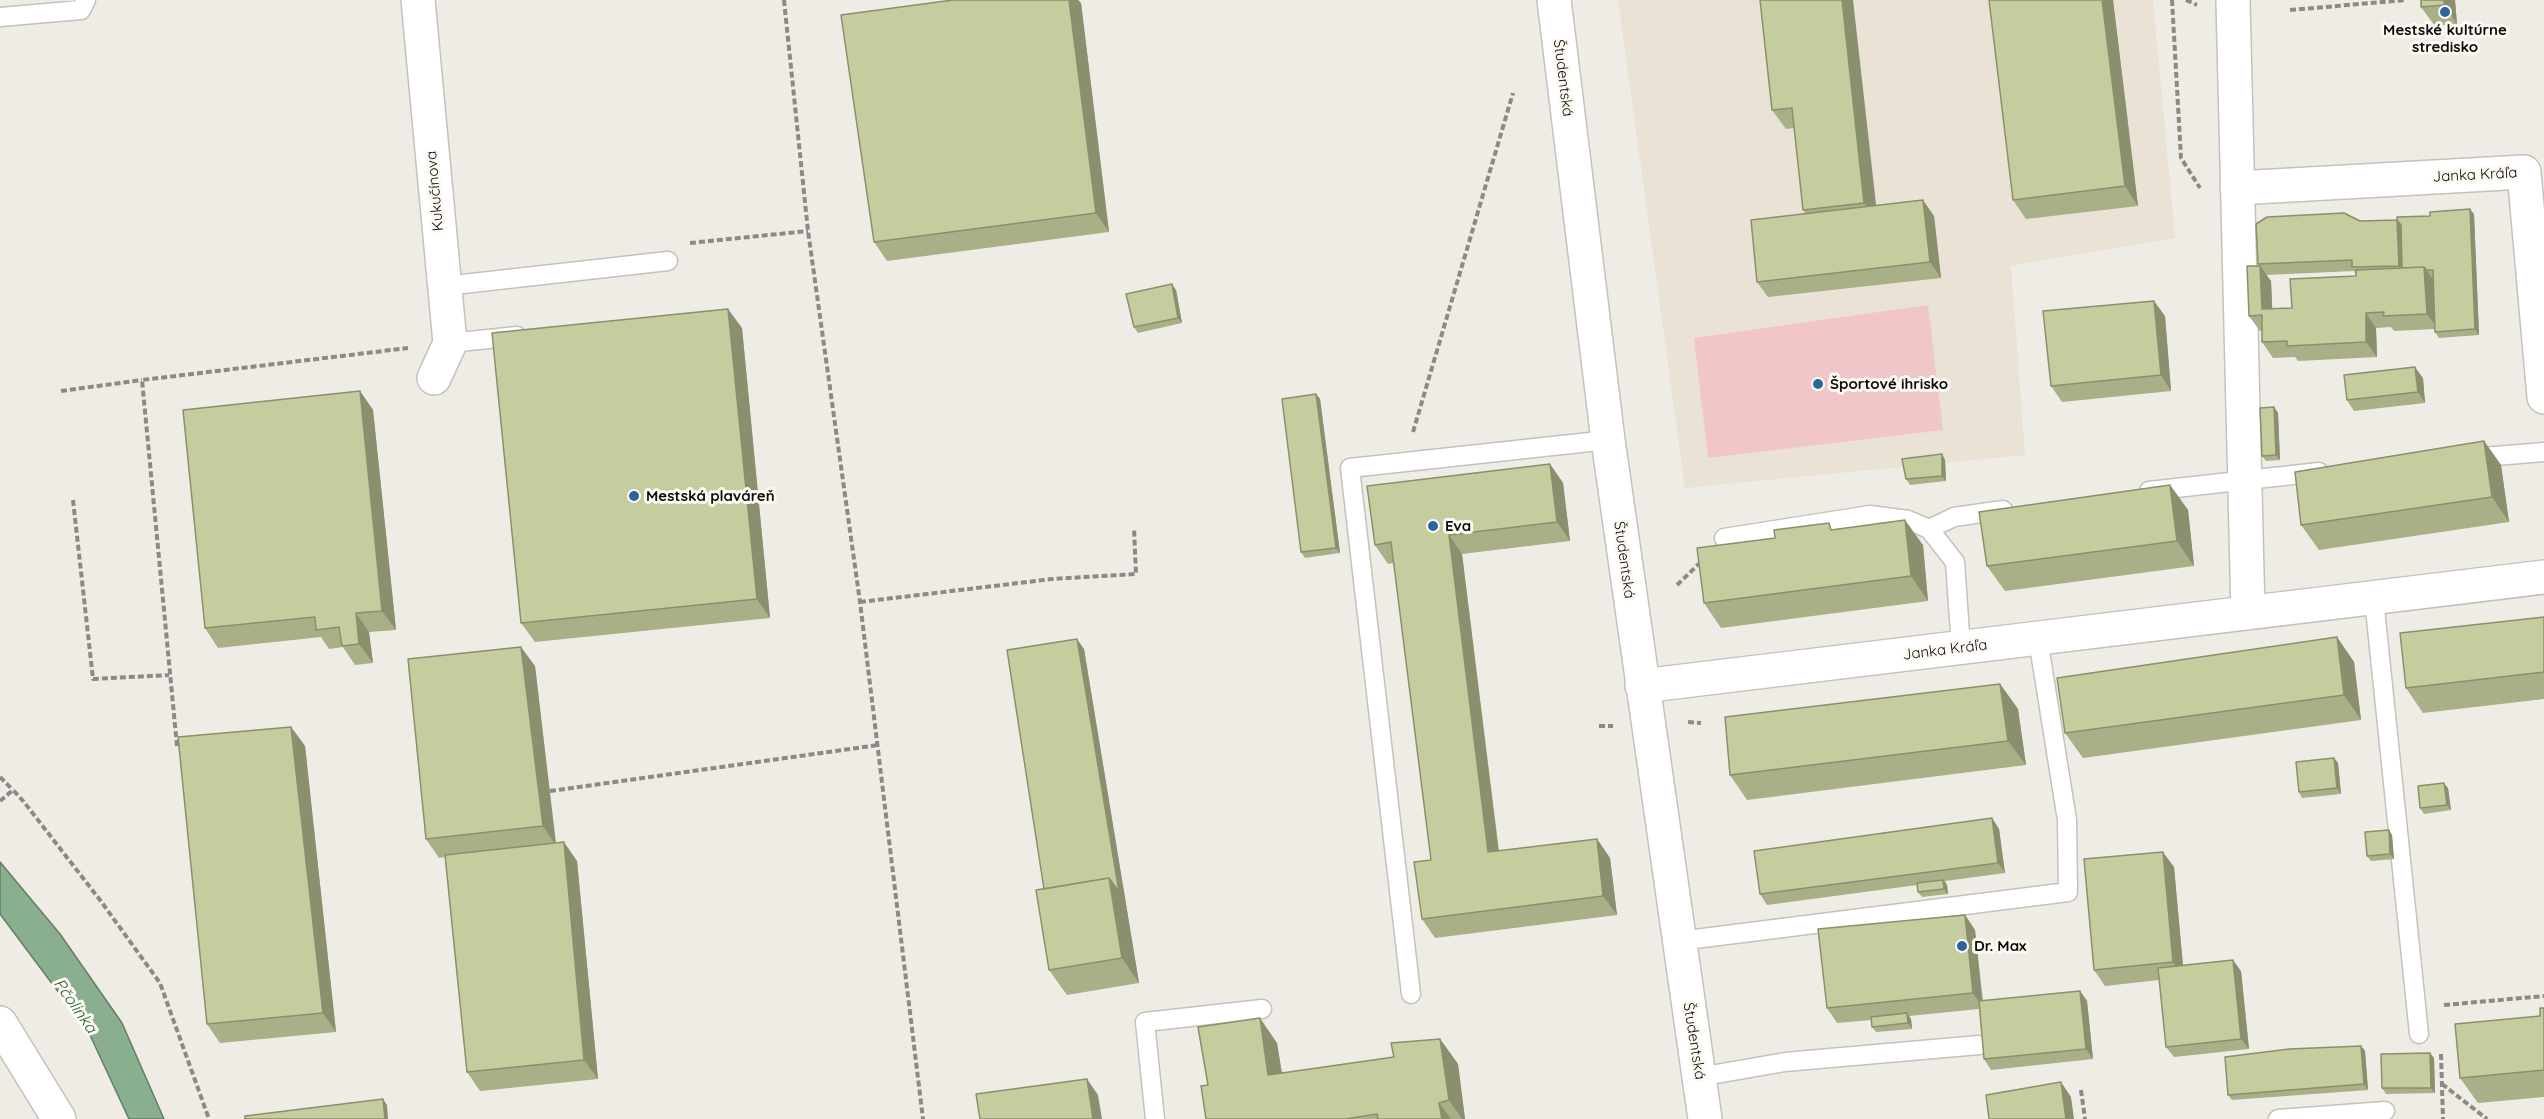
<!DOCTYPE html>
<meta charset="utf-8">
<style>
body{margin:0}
canvas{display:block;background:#efece6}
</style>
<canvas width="2544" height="1119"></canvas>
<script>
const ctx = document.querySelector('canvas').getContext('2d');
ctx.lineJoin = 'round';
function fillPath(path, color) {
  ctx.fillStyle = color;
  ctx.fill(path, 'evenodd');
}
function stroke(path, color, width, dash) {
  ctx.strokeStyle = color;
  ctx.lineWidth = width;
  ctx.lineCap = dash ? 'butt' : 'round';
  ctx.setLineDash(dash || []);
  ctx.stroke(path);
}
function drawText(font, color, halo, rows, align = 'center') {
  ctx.font = font + ' Quicksand,sans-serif';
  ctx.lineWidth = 6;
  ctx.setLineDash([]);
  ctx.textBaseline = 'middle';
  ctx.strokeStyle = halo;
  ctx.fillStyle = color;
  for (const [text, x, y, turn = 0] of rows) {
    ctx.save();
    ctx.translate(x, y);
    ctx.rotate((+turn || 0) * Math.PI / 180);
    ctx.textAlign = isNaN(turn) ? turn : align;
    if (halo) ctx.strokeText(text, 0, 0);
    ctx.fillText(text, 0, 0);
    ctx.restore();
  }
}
const built = new Path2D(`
 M 1618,0 L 2153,0 L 2175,238 L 2011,266 L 2025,455 L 1685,488 Z`);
const green = new Path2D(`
 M 1928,305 L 1943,430 L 1708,458 L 1694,338 Z`);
const water = new Path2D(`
 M 0,862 L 60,934 L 122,1023 L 164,1119 L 129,1119 L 89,1033 L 0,914 Z`);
const path = new Path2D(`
 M 784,0 L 808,231 L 860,602 L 923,1119
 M 2172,0 L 2181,158 L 2200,188
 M 2186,0 L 2197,5
 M 2290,10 L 2406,0
 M 690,243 L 808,231
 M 61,391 L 142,380
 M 1413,432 L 1513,93
 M 73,500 L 93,679 L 169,675
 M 1677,585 L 1703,560
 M 860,602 L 1052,579 L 1136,574 L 1134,528
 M 1688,722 L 1701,723
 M 1599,726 L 1613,726
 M 177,746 L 142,380 L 408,348
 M 0,777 L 13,790
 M 550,791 L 878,745
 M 0,801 L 13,790 L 24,802 L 100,900 L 160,983 L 209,1119
 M 2444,1005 L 2544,996
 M 2441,1054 L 2443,1119
 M 2442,1084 L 2487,1119
 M 2081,1090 L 2085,1119`);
const lane = new Path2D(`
 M 0,17 L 81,10 L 86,0
 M 445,286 L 668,261
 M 450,343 L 517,336
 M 2471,458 L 2544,452
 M 2149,491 L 2319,472
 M 1929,529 L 1955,562 L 1961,648
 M 1724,538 L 1870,515 L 1908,520 L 1929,529 L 1954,517 L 2003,510
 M 2374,599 L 2419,1034
 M 1679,941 L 2068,892 L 2067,820 L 2038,639
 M 1411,994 L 1350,468 L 1608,440
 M 1699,1077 L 1785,1062 L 1979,1045
 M 1155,1119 L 1145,1022 L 1262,1009
 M 2278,1119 L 2385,1111`);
const street = new Path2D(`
 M 418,0 L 450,343 L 434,378
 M 1554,0 L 1608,440 L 1705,1119
 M 2233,0 L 2248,613
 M 2237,188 L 2524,172 L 2544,397
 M 1642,686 L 2544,577
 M 0,1023 L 59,1119`);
const wall = new Path2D(`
 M 953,0 L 1078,0 L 1081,3 L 1109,232 L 887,261 L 874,242 Z
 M 1760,0 L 1876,206 L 1934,216 L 1941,278 L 1768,297 L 1757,282 L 1806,214 L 1803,210 L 1794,128 L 1786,129 L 1772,110 Z
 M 2113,0 L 2138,206 L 2026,219 L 2013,200 Z
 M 2421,0 L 2455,0 L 2457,24 L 2435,26 L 2421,7 Z
 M 2474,214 L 2479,335 L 2439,338 L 2435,332 L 2435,329 L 2394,331 L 2391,327 L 2376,328 L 2377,357 L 2298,361 L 2295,357 L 2273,358 L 2262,342 L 2262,331 L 2260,331 L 2249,316 L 2259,266 L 2258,264 L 2360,221 L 2397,220 ZM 2354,271 L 2356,276 L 2292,308 L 2272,309 L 2271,281 L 2266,275 Z
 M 1176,290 L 1182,323 L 1138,333 L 1134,327 Z
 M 2165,316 L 2171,391 L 2062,402 L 2051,386 Z
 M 742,328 L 770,618 L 535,642 L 521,623 Z
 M 2423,378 L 2425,403 L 2354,411 L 2347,400 Z
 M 360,391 L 373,410 L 396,630 L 369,632 L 373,663 L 355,665 L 343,647 L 329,649 L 321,637 L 218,648 L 205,628 Z
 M 1316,394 L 1320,399 L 1340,553 L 1305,558 L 1301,552 Z
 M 2274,407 L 2278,413 L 2280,460 L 2266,461 L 2262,456 Z
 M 2484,441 L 2501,465 L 2509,522 L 2319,550 L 2301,525 Z
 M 1942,454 L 1945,460 L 1946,481 L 1910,485 L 1906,479 Z
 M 1550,464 L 1563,483 L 1570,541 L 1462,554 L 1499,851 L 1597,839 L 1610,858 L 1617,915 L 1435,938 L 1422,919 L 1431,860 L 1394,563 L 1388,564 L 1375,545 Z
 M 2170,485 L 2188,510 L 2194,566 L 2005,591 L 1987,566 Z
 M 1834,530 L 1923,545 L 1928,601 L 1721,628 L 1704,603 Z
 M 2544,617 L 2544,699 L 2423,713 L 2406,688 Z
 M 2337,637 L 2354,662 L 2361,720 L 2083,758 L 2065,733 Z
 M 1084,649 L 1139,983 L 1067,995 L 1049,970 L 1044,889 Z
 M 535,666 L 556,843 L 577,861 L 598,1079 L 480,1091 L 467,1072 L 445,857 L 439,858 L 426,839 Z
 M 2000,684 L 2018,709 L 2026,765 L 1747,800 L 1730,775 Z
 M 291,727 L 305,746 L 336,1032 L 220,1043 L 207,1024 Z
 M 2334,758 L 2338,763 L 2341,794 L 2302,798 L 2299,792 Z
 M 2448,788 L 2451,810 L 2424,814 L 2420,808 Z
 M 1992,818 L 1999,829 L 2005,873 L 1945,881 L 1947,885 L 1948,894 L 1922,897 L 1918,892 L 1917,885 L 1767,905 L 1760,894 Z
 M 2389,830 L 2392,835 L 2394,859 L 2371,861 L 2367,856 Z
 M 2174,867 L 2183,966 L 2241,971 L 2249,1049 L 2174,1057 L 2166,1047 L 2159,980 L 2105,986 L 2094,970 Z
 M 1965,915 L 1975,930 L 1983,1001 L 2080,991 L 2087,1001 L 2093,1059 L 1991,1070 L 1984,1059 L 1979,1009 L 1909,1016 L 1911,1019 L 1912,1029 L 1876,1032 L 1872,1027 L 1871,1020 L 1837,1023 L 1827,1008 Z
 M 2544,1008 L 2544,1097 L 2478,1103 L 2460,1078 L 2540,1016 Z
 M 1440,1039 L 1458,1064 L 1465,1119 L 1206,1119 L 1208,1085 L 1277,1043 L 1282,1073 L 1394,1057 Z
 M 2361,1046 L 2365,1051 L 2368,1090 L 2232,1100 L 2228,1095 Z
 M 2434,1058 L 2435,1093 L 2386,1094 L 2382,1088 Z`);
const shadedWall = new Path2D(`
 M 1069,0 L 1078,0 L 1081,3 L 1109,232 L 1096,213 Z
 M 1842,0 L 1853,0 L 1878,222 L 1864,203 Z
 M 2102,0 L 2113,0 L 2138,206 L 2125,186 Z
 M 2444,0 L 2455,0 L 2457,24 L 2444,5 Z
 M 1923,200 L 1934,216 L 1941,278 L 1930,262 Z
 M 2470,209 L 2474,214 L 2479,335 L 2475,329 Z
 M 2397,220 L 2404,230 L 2402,271 L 2399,266 Z
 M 2260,266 L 2271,281 L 2273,324 L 2262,309 Z
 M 2424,267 L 2435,282 L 2438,329 L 2427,314 Z
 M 1172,284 L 1176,290 L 1182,323 L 1178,318 Z
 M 2154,301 L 2165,316 L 2171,391 L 2161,375 Z
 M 728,309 L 742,328 L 770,618 L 757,599 Z
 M 2366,313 L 2376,328 L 2377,357 L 2366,342 Z
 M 2415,367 L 2423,378 L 2425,403 L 2418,392 Z
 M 360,391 L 373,410 L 396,630 L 382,611 Z
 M 1316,394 L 1320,399 L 1340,553 L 1336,548 Z
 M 2274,407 L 2278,413 L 2280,460 L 2276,455 Z
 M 2484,441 L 2501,465 L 2509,522 L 2492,497 Z
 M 1942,454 L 1945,460 L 1946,481 L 1942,476 Z
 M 1550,464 L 1563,483 L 1570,541 L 1557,522 Z
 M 2170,485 L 2188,510 L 2194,566 L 2177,541 Z
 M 1905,520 L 1923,545 L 1928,601 L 1911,576 Z
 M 1449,535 L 1462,554 L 1501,871 L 1488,852 Z
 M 356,613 L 369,632 L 373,663 L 359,644 Z
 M 2337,637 L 2354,662 L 2361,720 L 2344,695 Z
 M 1077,639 L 1084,649 L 1139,983 L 1122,958 L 1109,878 Z
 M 521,647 L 535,666 L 556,846 L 543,826 Z
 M 2000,684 L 2018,709 L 2026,765 L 2008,741 Z
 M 291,727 L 305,746 L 336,1032 L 323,1013 Z
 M 2334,758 L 2338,763 L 2341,794 L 2337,788 Z
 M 2444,783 L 2448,788 L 2451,810 L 2447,805 Z
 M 1992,818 L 1999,829 L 2005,873 L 1998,863 Z
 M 2389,830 L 2392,835 L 2394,859 L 2390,854 Z
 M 1597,839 L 1610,858 L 1617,915 L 1603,896 Z
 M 564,842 L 577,861 L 598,1079 L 584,1060 Z
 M 2163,852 L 2174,867 L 2184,977 L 2173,962 Z
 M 1943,880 L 1947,885 L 1948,894 L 1944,889 Z
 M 1965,915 L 1975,930 L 1983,1008 L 1973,993 Z
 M 2233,960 L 2241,971 L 2249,1049 L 2241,1039 Z
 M 2080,991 L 2087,1001 L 2093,1059 L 2086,1049 Z
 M 1907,1013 L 1911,1019 L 1912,1029 L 1908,1023 Z
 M 1260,1018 L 1277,1043 L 1286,1100 L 1268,1075 Z
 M 1440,1039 L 1458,1064 L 1465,1119 L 1462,1119 L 1449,1100 Z
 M 2361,1046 L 2365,1051 L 2368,1090 L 2364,1084 Z
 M 2430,1053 L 2434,1058 L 2435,1093 L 2431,1088 Z
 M 1087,1079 L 1098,1095 L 1102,1119 L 1093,1119 Z
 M 2061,1082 L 2071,1097 L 2074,1119 L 2066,1119 Z
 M 383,1099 L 387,1105 L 388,1119 L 385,1119 Z
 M 1439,1103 L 1451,1119 L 1442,1119 Z`);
const building = new Path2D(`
 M 953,0 L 1069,0 L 1096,213 L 874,242 L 841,15 Z
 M 1760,0 L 1842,0 L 1864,203 L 1803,210 L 1792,108 L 1772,110 Z
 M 1989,0 L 2102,0 L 2125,186 L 2013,200 Z
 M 2421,0 L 2444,0 L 2444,5 L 2421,7 Z
 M 1923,200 L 1930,262 L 1757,282 L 1751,220 Z
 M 2470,209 L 2475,329 L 2435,332 L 2433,270 L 2427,270 L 2424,267 L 2402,268 L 2401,225 L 2397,220 L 2397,217 L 2430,216 L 2430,212 Z
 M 2344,213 L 2360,221 L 2397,220 L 2399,266 L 2352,267 L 2352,260 L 2258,264 L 2256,224 L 2267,217 Z
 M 2247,266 L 2260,266 L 2262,309 L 2292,308 L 2290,279 L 2356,276 L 2356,270 L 2424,267 L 2427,314 L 2383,316 L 2384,312 L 2366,313 L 2366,342 L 2287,346 L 2287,341 L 2262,342 L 2262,315 L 2249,316 Z
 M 1172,284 L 1178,318 L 1134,327 L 1126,294 Z
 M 2154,301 L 2161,375 L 2051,386 L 2043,311 Z
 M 728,309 L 757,599 L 521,623 L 492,333 Z
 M 2415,367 L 2418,392 L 2347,400 L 2344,375 Z
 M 360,391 L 382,611 L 356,613 L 359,644 L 342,646 L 339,627 L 316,630 L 315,617 L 205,628 L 183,410 Z
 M 1316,394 L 1336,548 L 1301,552 L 1282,399 Z
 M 2274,407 L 2276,455 L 2262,456 L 2260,408 Z
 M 2484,441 L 2492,497 L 2301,525 L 2295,472 Z
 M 1942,454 L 1942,476 L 1906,479 L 1902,459 Z
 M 1550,464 L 1557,522 L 1449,535 L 1488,852 L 1597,839 L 1603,896 L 1422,919 L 1414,862 L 1431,860 L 1391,542 L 1375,545 L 1367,486 Z
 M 2170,485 L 2177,541 L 1987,566 L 1979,512 Z
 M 1905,520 L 1911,576 L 1704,603 L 1697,548 L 1775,538 L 1774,530 L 1829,523 L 1831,530 Z
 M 2544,617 L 2544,672 L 2406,688 L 2400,633 Z
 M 2337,637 L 2344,695 L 2065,733 L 2057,678 Z
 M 1077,639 L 1119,892 L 1109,878 L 1044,889 L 1007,650 Z
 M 521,647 L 543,826 L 426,839 L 408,659 Z
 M 2000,684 L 2008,741 L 1730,775 L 1725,717 Z
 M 291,727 L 323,1013 L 207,1024 L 178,737 Z
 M 2334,758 L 2337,788 L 2299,792 L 2296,762 Z
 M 2444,783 L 2447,805 L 2420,808 L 2418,786 Z
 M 1992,818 L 1998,863 L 1760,894 L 1754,851 Z
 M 2389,830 L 2390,854 L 2367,856 L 2365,832 Z
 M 564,842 L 584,1060 L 467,1072 L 445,855 Z
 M 2163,852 L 2173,962 L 2094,970 L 2084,859 Z
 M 1109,878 L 1122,958 L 1049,970 L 1036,890 Z
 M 1943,880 L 1944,889 L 1918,892 L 1917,883 Z
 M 1965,915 L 1973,993 L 1827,1008 L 1818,929 Z
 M 2233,960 L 2241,1039 L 2166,1047 L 2158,968 Z
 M 2080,991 L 2086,1049 L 1984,1059 L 1979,1001 Z
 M 2540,1008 L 2544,1008 L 2544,1070 L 2460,1078 L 2455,1024 L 2540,1016 Z
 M 1907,1013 L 1908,1023 L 1872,1027 L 1871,1017 Z
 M 1260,1018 L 1268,1075 L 1394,1057 L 1391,1043 L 1440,1039 L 1449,1100 L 1439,1103 L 1442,1119 L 1378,1119 L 1377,1114 L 1345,1119 L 1206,1119 L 1201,1086 L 1208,1085 L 1198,1027 Z
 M 2361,1046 L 2364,1084 L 2228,1095 L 2225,1057 L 2289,1049 Z
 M 2430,1053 L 2431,1088 L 2382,1088 L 2381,1054 Z
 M 1087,1079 L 1093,1119 L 980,1119 L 976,1094 Z
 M 2061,1082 L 2066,1119 L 1989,1119 L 1986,1095 Z
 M 383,1099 L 385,1119 L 245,1119 L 245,1116 Z`);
const markers = [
 [2445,12,6,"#2b659d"],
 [1818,384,6,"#2b659d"],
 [634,496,6,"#2b659d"],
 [1433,526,6,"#2b659d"],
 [1962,946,6,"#2b659d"]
];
const poiNames = [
 ["Mestské kultúrne",2445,30,"center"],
 ["stredisko",2445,47,"center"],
 ["Športové ihrisko",1830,384],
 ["Mestská plaváreň",646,496],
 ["Eva",1445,526],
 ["Dr. Max",1974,946]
];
const streetNames = [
 ["Študentská",1563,78,83],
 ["Janka Kráľa",2475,175,-3],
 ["Kukučínova",435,191,-95],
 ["Študentská",1624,560,82],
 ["Janka Kráľa",1945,650,-7],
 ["Študentská",1694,1041,81]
];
const waterNames = [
 ["Pčolinka",75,1006,55]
];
fillPath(built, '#e9e2d5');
fillPath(green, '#f1c6c9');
fillPath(water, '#89af8e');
stroke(water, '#647e66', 1.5);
stroke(lane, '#c5c1bc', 21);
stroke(street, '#c5c1bc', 36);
stroke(path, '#8c8a86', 4, [6, 3]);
stroke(lane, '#fff', 18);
stroke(street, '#fff', 33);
fillPath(wall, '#a9af87');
fillPath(shadedWall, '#8a8f6e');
fillPath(building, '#c5cc9d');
stroke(building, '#8a8f6e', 1.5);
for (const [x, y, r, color] of markers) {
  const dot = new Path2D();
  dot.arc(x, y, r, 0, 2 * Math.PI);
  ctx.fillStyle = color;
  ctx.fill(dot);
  stroke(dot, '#fdf9f3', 2);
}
drawText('bold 15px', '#0d0c0a', '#fdf9f3', poiNames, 'left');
drawText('15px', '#0d0c0a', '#fdf9f3', streetNames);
drawText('italic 16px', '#255e33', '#fdf9f3', waterNames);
</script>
